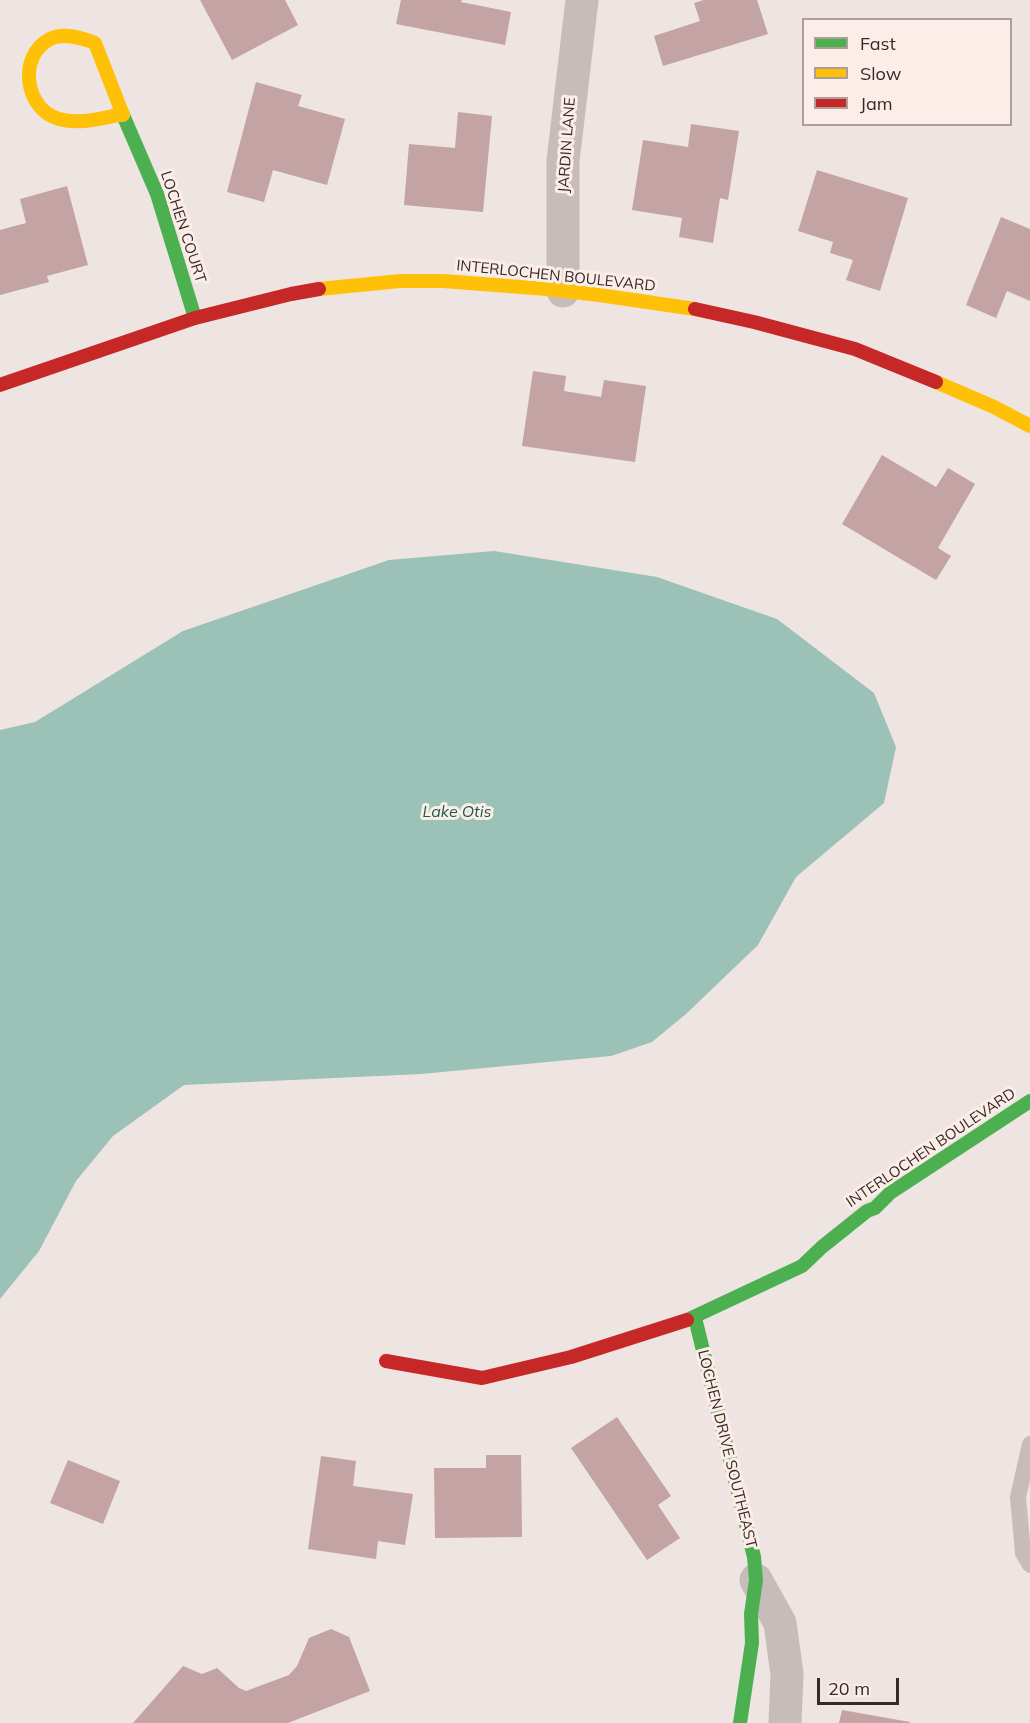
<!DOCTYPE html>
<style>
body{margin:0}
#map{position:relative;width:1030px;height:1723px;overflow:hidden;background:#eee4e1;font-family:Mulish,sans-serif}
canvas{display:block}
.legend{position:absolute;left:802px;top:18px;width:210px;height:108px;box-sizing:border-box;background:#fbede8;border:2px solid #ad9e9b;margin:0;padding:8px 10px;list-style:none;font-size:18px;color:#382828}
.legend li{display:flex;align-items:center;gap:12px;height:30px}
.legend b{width:30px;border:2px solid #ad9e9b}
.scale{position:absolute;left:817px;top:1678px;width:82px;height:27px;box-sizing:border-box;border:3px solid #382828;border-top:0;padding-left:8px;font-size:18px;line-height:21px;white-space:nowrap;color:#382828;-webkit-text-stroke:4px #fbede8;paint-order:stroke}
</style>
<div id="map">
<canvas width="1030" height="1723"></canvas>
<ul class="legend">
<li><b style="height:8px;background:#4caf50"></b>Fast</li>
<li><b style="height:8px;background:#ffc107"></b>Slow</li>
<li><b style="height:8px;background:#c62828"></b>Jam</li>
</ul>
<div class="scale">20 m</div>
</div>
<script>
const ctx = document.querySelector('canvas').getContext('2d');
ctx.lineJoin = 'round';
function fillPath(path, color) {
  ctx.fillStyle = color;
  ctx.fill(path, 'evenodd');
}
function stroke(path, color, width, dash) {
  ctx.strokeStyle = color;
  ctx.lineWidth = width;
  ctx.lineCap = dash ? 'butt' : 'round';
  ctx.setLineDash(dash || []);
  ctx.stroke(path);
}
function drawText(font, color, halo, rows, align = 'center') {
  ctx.font = font + ' Mulish,sans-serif';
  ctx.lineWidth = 6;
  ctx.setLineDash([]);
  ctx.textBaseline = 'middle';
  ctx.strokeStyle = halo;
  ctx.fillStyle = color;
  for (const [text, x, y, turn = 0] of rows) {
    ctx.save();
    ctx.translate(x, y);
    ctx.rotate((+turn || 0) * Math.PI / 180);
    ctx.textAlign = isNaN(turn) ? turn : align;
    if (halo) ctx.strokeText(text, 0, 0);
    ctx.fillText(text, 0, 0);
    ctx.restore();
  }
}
const water = new Path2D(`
 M 494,551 L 657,577 L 777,619 L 874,693 L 896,747 L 884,803 L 796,877 L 758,945 L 686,1014 L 652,1042 L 611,1056 L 421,1074 L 184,1085 L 113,1136 L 76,1181 L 39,1251 L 0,1299 L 0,730 L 35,722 L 183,631 L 389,560 Z`);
const building = new Path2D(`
 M 200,0 L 285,0 L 298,25 L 232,60 Z
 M 401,0 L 462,0 L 461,2 L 511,12 L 505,45 L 396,24 Z
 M 704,0 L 757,0 L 768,34 L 663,66 L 654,36 L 700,21 L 694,3 Z
 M 256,82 L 302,95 L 298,106 L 345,119 L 327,185 L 273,170 L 264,202 L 227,192 Z
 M 458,112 L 492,116 L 483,212 L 404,205 L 409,144 L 455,148 Z
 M 691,124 L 739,131 L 728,200 L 720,198 L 713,243 L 679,237 L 682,218 L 632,210 L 643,140 L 688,147 Z
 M 817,170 L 908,198 L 880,291 L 846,280 L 853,260 L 830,253 L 833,242 L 798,231 Z
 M 67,186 L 88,265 L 47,276 L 49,282 L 0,295 L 0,230 L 26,223 L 20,199 Z
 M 1001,217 L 1030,229 L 1030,301 L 1007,291 L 996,318 L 966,305 Z
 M 533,371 L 566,376 L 564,391 L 601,397 L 604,380 L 646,386 L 635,462 L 522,446 Z
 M 882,455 L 936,487 L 948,468 L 975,484 L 938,548 L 951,556 L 936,580 L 842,524 Z
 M 617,1417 L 671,1496 L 658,1505 L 680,1538 L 647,1560 L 571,1448 Z
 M 486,1455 L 521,1455 L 522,1537 L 435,1538 L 434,1468 L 486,1468 Z
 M 321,1456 L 356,1461 L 353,1486 L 413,1494 L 405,1545 L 378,1541 L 376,1559 L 308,1549 Z
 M 68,1460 L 120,1481 L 103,1524 L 50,1503 Z
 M 331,1629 L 349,1637 L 370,1691 L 288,1723 L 133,1723 L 183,1666 L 202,1674 L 217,1668 L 239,1688 L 246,1691 L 289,1675 L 297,1666 L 309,1638 Z
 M 842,1710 L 910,1722 L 910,1723 L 839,1723 Z`);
const lane = new Path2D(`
 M 1030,1444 L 1018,1497 L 1023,1553 L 1030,1565`);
const street = new Path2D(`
 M 563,291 L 563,161 L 582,0
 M 756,1580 L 780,1623 L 787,1674 L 785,1723`);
const fast = new Path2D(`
 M 123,115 L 157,194 L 195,318
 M 695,1318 L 754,1557 L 756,1580 L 751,1614 L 752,1643 L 740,1723
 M 687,1320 L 802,1266 L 822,1247 L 867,1211 L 875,1208 L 890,1193 L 1030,1101`);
const slow = new Path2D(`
 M 123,114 C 102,118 80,125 59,119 C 25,110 17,56 50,39 C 64,32 82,38 95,43 L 123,115
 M 319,289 L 400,281 L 443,281 L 547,289 L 599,295 L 695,309
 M 936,382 L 994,407 L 1030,426`);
const jam = new Path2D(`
 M 695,309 L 754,322 L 855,349 L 936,382
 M 0,385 L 195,318 L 291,294 L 319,289
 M 386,1361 L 482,1378 L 571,1357 L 687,1320`);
const streetNames = [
 ["JARDIN LANE",567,145,-86],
 ["LOCHEN COURT",183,227,72],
 ["INTERLOCHEN BOULEVARD",556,276,6],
 ["INTERLOCHEN BOULEVARD",931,1148,-34],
 ["LOCHEN DRIVE SOUTHEAST",727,1449,76]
];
const waterNames = [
 ["Lake Otis",457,812]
];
fillPath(water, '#9cc1b6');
fillPath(building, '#c3a3a3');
stroke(lane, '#c7bcba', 16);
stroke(street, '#c7bcba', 33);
stroke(fast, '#4caf50', 14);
stroke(slow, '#ffc107', 14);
stroke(jam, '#c62828', 14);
drawText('15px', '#382828', '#fbede8', streetNames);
drawText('italic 16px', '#1b5d4c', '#fbede8', waterNames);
</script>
